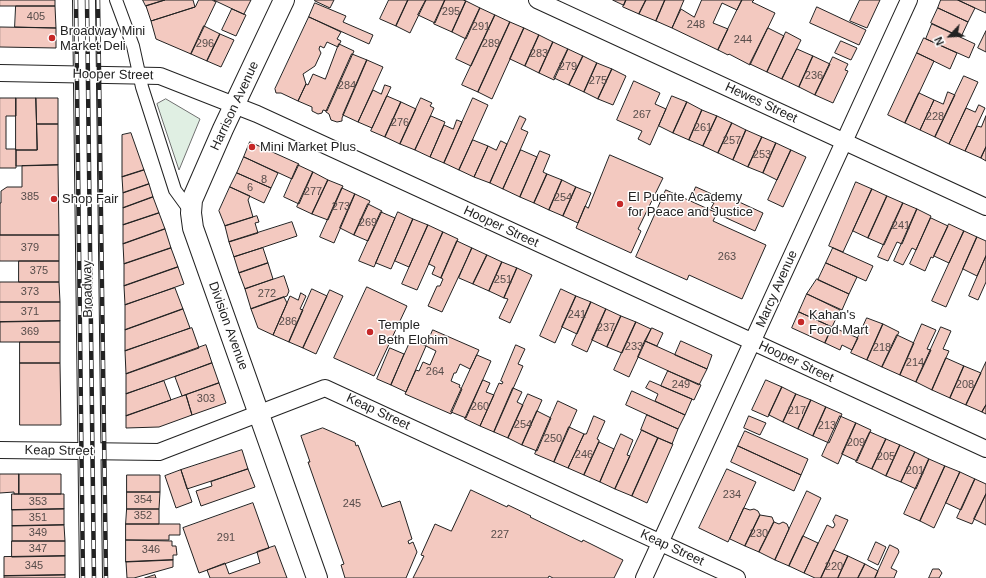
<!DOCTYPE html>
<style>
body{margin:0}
#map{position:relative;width:986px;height:578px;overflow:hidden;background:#fff;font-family:Helvetica,sans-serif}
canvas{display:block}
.north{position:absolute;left:930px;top:16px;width:40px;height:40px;-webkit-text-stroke:3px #fff;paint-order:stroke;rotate:245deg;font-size:11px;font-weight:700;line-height:16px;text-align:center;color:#222}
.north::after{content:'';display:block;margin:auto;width:14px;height:18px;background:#222;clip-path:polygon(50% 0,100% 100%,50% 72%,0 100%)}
</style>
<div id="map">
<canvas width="986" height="578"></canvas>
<div class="north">N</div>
</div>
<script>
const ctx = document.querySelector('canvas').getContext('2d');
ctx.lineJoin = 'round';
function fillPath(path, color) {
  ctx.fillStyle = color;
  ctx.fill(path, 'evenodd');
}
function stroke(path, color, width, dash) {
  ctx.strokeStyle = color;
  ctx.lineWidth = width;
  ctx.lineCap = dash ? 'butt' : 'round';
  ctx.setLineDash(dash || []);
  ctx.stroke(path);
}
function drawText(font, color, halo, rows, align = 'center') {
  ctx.font = font + ' Helvetica,sans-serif';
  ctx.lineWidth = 3;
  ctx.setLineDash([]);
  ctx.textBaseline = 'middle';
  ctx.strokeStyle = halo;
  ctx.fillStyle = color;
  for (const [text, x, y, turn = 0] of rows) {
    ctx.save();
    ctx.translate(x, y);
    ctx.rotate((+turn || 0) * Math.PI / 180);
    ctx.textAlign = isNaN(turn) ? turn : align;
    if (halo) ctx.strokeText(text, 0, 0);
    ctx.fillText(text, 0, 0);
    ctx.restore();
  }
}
const green = new Path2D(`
 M 166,99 L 200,119 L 179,170 L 157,104 Z`);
const building = new Path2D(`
 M 0,0 L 55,0 L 55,6 L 0,6 Z
 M 143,0 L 165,0 L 146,6 Z
 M 165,0 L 193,0 L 195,7 L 151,21 L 146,6 Z
 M 199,0 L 212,0 L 216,2 L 191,54 L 156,39 L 151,21 L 195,7 Z
 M 214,0 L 251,0 L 244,14 Z
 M 315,0 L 334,0 L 330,8 L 315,1 Z
 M 389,0 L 408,0 L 396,26 L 380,19 Z
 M 408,0 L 426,0 L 410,33 L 396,26 Z
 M 426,0 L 445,0 L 435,23 L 418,15 Z
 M 445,0 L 463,0 L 466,1 L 452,32 L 434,24 Z
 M 613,0 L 626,0 L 624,5 Z
 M 626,0 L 646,0 L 639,14 L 623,7 Z
 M 646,0 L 665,0 L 656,21 L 639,14 Z
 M 665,0 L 684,0 L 672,28 L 656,21 Z
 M 702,0 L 742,0 L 737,10 L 722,3 L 713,23 L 728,29 L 718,50 L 672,28 L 681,9 L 694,17 Z
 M 742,0 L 754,0 L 752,2 L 775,13 L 750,65 L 729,54 L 728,55 L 718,50 Z
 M 860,0 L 880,0 L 867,28 L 850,21 Z
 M 941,0 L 958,0 L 975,8 L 968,22 L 938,8 Z
 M 958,0 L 986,0 L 986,13 L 975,8 Z
 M 466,1 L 480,8 L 466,39 L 452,32 Z
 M 315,3 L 346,16 L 343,22 L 373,35 L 369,44 L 309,17 Z
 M 16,6 L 55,6 L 56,28 L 15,27 Z
 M 817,7 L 866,30 L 859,45 L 810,23 Z
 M 480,8 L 495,15 L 471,66 L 456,59 Z
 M 938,8 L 968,22 L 961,37 L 931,23 Z
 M 232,9 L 246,15 L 236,36 L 222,30 Z
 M 495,15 L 510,22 L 478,92 L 462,85 Z
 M 309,17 L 341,32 L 337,39 L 341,41 L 338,47 L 327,42 L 324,48 L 320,46 L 319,49 L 321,53 L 315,66 L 303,74 L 306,84 L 298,101 L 281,93 L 276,93 L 275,89 Z
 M 510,22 L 524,28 L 492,99 L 478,92 Z
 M 932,24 L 975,44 L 969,58 L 926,39 Z
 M 204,26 L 220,34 L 207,61 L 191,54 Z
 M 0,27 L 56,28 L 56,48 L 0,47 Z
 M 524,28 L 539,35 L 525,66 L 510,59 Z
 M 768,28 L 784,36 L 767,72 L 750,64 Z
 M 986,31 L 986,52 L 978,48 Z
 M 786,32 L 801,40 L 782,79 L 767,72 Z
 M 220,34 L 234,40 L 221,67 L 207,61 Z
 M 539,35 L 553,42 L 539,73 L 525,66 Z
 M 924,38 L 957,53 L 950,69 L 917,53 Z
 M 841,41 L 857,48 L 851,60 L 835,53 Z
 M 553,42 L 568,49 L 554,80 L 539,73 Z
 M 339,44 L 354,51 L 327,111 L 323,110 L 322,113 L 318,114 L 312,111 L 312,107 L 298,101 L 306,84 L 308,85 L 313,74 L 325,79 Z
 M 568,49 L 583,56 L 569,85 L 554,78 Z
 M 797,49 L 813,56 L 799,87 L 782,79 Z
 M 917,53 L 934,61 L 905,123 L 888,115 Z
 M 352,54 L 367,60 L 342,118 L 342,121 L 337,122 L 331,120 L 329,114 L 326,112 Z
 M 583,56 L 597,63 L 584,92 L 569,85 Z
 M 813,56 L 830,64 L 815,95 L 799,87 Z
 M 833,57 L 848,64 L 845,70 L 848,71 L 833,103 L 815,95 Z
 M 367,60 L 383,67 L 358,122 L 343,115 Z
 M 597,63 L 612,69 L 598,99 L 584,92 Z
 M 612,69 L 626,76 L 613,105 L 598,99 Z
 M 964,76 L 978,82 L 949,144 L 935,137 Z
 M 634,81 L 660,93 L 655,104 L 666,109 L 650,145 L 638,139 L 642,131 L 617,120 Z
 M 385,85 L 391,87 L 372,128 L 358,122 L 373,90 L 381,94 Z
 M 948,92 L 955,95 L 935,137 L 920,130 L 934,100 L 943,104 Z
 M 919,93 L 934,100 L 920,130 L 905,123 Z
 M 387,96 L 401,102 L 385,137 L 371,131 Z
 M 672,96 L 687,102 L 673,133 L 659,126 Z
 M 0,98 L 16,98 L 16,116 L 6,116 L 6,149 L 16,149 L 16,168 L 0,168 Z
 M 16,98 L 36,98 L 37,150 L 16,150 Z
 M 36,98 L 58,98 L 58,124 L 37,124 Z
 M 421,98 L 432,103 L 430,106 L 434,108 L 415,150 L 400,144 Z
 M 473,98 L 488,105 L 459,170 L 444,163 Z
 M 401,102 L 416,109 L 400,144 L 385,137 Z
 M 687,102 L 702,110 L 689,140 L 673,133 Z
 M 979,105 L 985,108 L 965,151 L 949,144 L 966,108 L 975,112 Z
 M 702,110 L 717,116 L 703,146 L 689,140 Z
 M 431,116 L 445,122 L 430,157 L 415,150 Z
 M 520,116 L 526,119 L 521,129 L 528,132 L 503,189 L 490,183 Z
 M 717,116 L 732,123 L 718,153 L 703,146 Z
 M 986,116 L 986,147 L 981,158 L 965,151 L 977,126 L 981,127 Z
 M 457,120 L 462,122 L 444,163 L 430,157 L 444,125 L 453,129 Z
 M 732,123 L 746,130 L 733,160 L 718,153 Z
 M 37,124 L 58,124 L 58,165 L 16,166 L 16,150 L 37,150 Z
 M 746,130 L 762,137 L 748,167 L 733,160 Z
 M 131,133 L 144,170 L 122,177 L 122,135 Z
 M 762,137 L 776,143 L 763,173 L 748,167 Z
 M 473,140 L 488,146 L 474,177 L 459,170 Z
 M 501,141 L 507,144 L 490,183 L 474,177 L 488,146 L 496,150 Z
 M 250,142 L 299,164 L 292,179 L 244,157 Z
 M 776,143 L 791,150 L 777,180 L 763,173 Z
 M 986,147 L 986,161 L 981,158 Z
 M 521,150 L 537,157 L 520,197 L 503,189 Z
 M 791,150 L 806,157 L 783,207 L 768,200 Z
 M 540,151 L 550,155 L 543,172 L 547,174 L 534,203 L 520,197 Z
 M 610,155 L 663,178 L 638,229 L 641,231 L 631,253 L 576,228 L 585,206 L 588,208 Z
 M 244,157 L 278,173 L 271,188 L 237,173 Z
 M 58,165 L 59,235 L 0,235 L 0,203 L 1,203 L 1,191 L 7,187 L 22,187 L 22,166 Z
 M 298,165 L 313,172 L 299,204 L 284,197 Z
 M 144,170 L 149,184 L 123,193 L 122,177 Z
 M 313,172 L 328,180 L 312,214 L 297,207 Z
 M 237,173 L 271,188 L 264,203 L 230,187 Z
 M 547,174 L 562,180 L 549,210 L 534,203 Z
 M 328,180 L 343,186 L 328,220 L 312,214 Z
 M 562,180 L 576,187 L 563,216 L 549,210 Z
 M 856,182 L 872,189 L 843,252 L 829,246 Z
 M 149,184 L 153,197 L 123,208 L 123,193 Z
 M 230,187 L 250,196 L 248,200 L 253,217 L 225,226 L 219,211 Z
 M 576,187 L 591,193 L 578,223 L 563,216 Z
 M 696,187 L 723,199 L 724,195 L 763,213 L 755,231 L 722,216 L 723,213 L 711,208 L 714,203 L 693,194 Z
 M 342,188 L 355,194 L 334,243 L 320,237 Z
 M 872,189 L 887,196 L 868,238 L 853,231 Z
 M 666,190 L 717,213 L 713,221 L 766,245 L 742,299 L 689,275 L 687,280 L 636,257 Z
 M 355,194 L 370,201 L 354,235 L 340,228 Z
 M 887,196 L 903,203 L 884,245 L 868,238 Z
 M 153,197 L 159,213 L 123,225 L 123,208 Z
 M 903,203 L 917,209 L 902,244 L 897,242 L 888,261 L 878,257 Z
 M 368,204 L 382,211 L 368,241 L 354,235 Z
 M 917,209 L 931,216 L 916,250 L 912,248 L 903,265 L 894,261 Z
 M 381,212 L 395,218 L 374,267 L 359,261 Z
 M 398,212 L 413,219 L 391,269 L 376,263 Z
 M 159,213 L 165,229 L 123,244 L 123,225 Z
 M 257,216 L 259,222 L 255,223 L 258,233 L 229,242 L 225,226 Z
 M 931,218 L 948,226 L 933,258 L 931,257 L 925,271 L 910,264 Z
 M 413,219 L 428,225 L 409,267 L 395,261 Z
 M 292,222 L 297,236 L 234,257 L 229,242 Z
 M 949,224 L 964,231 L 949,263 L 934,256 Z
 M 428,225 L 443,232 L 417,290 L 402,284 Z
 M 165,229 L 171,248 L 124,264 L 123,244 Z
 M 964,231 L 977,237 L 946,307 L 932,301 Z
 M 443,232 L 458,239 L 441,278 L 432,274 L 435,267 L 429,264 Z
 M 0,235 L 59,235 L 59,261 L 0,261 Z
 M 977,237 L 986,241 L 986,256 L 977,276 L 963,269 Z
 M 457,241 L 472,248 L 442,312 L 428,306 L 437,286 L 440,286 L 443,279 L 441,278 Z
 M 171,248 L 178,267 L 124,286 L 124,264 Z
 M 263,248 L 268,263 L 239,273 L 234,257 Z
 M 472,248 L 487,255 L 473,284 L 459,278 Z
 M 833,248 L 873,266 L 866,281 L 826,263 Z
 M 487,255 L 502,262 L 489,291 L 473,284 Z
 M 986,256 L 986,282 L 978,300 L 969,296 Z
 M 19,261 L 59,261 L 59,282 L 19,282 Z
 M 502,262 L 517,268 L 504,298 L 489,291 Z
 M 268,263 L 273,279 L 245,289 L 239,273 Z
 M 826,263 L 857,277 L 849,294 L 818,280 Z
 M 178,267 L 184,284 L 125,305 L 124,286 Z
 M 517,268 L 532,275 L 510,323 L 499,318 L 508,299 L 504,298 Z
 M 284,276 L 289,291 L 287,296 L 251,309 L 245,289 Z
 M 817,279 L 849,294 L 842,310 L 807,294 Z
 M 0,282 L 59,282 L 60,302 L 0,302 Z
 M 367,287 L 407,306 L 374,376 L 334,358 Z
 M 175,288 L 183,309 L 125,330 L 125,305 Z
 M 312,289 L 327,296 L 303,348 L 289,342 Z
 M 561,289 L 576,296 L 555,343 L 540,336 Z
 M 330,290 L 343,296 L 316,354 L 303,348 Z
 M 301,293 L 306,296 L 300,309 L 303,310 L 289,342 L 273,335 L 290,296 L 298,300 Z
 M 807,294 L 840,310 L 832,327 L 799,312 Z
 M 576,296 L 591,302 L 577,334 L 562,327 Z
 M 284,297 L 287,303 L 273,335 L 258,328 L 251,309 Z
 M 0,302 L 60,302 L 60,321 L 0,322 Z
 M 591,302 L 606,309 L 587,352 L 572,345 Z
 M 183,309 L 190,328 L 125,351 L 125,330 Z
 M 606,309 L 621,316 L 607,347 L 592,340 Z
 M 799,312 L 832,327 L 825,343 L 792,328 Z
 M 621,316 L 636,322 L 622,353 L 607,347 Z
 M 867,318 L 883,324 L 867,360 L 851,353 Z
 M 60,321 L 60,342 L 0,342 L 0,322 Z
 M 636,322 L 651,329 L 629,377 L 614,370 Z
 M 883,324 L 899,332 L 882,367 L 867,360 Z
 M 922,324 L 936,330 L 927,349 L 931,350 L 916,382 L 900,375 Z
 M 832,327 L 858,338 L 852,350 L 842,345 L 840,350 L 825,343 Z
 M 941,327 L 951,331 L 943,349 L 949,351 L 932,390 L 916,382 Z
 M 192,328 L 199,348 L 126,374 L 125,351 Z
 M 652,328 L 663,333 L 657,346 L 645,341 Z
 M 433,330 L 479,350 L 470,369 L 460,364 L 456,373 L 454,373 L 451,381 L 460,385 L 459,387 L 462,389 L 451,414 L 405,394 L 416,370 L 419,371 L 423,362 L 430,365 L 436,351 L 426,346 Z
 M 897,335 L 914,343 L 900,375 L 882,367 Z
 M 411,340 L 426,346 L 406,392 L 391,385 Z
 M 645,341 L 707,369 L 699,385 L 638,357 Z
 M 681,341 L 712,355 L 707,369 L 675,355 Z
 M 20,342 L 60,342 L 60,363 L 20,363 Z
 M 206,345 L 212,363 L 126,394 L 126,374 Z
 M 516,345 L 525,349 L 518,364 L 523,366 L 494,432 L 480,426 L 499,383 L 502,384 L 503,382 L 501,381 Z
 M 390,348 L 404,354 L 391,385 L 377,379 Z
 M 477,355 L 491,361 L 466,418 L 451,412 Z
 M 946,358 L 964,366 L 950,398 L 932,390 Z
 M 986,362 L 986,405 L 982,412 L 966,405 Z
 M 20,363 L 60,363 L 61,425 L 20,425 Z
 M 212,363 L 219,383 L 182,396 L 175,377 Z
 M 964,366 L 981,373 L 966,405 L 950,398 Z
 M 668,371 L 701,385 L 694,400 L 661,386 Z
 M 483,380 L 490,383 L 486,392 L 494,395 L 480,426 L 465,419 Z
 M 766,380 L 782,387 L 768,417 L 752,410 Z
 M 164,381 L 171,400 L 126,416 L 126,394 Z
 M 650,381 L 692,399 L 685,415 L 655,401 L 658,394 L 646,388 Z
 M 219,383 L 226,403 L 192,415 L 186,395 Z
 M 782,387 L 796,394 L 783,422 L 769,415 Z
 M 513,388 L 522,392 L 517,402 L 523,405 L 508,438 L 494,432 Z
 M 632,391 L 685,415 L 678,429 L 626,405 Z
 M 528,394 L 542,400 L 522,445 L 508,438 Z
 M 796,394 L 811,400 L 798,429 L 783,422 Z
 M 186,395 L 192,415 L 159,427 L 126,428 L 126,416 Z
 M 811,400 L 826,407 L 813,436 L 798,429 Z
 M 558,401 L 577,410 L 554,462 L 535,454 Z
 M 986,405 L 986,414 L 982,412 Z
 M 826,407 L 842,414 L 829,443 L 813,436 Z
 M 537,411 L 551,418 L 537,451 L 522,445 Z
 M 647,415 L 678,429 L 672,444 L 641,430 Z
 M 594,416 L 605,421 L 597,439 L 599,440 L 599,442 L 584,475 L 568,468 L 584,434 L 586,434 Z
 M 749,416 L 766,423 L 760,435 L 744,428 Z
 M 840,416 L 856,423 L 838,464 L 822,456 Z
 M 856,423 L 871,430 L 857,461 L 842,454 Z
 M 569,427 L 584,434 L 568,468 L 554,462 Z
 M 323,428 L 355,442 L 356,446 L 358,445 L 382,507 L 400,501 L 412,539 L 408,541 L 409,544 L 413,542 L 417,552 L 406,578 L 345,578 L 341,565 L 344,564 L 308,462 L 310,462 L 301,436 Z
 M 642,430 L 658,438 L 632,496 L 615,489 Z
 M 745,431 L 808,459 L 801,475 L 738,446 Z
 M 870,432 L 886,439 L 872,469 L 856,462 Z
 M 621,434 L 633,440 L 627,455 L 630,456 L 615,489 L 600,482 Z
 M 658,438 L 673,444 L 647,503 L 632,496 Z
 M 886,439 L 900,445 L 886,476 L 872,469 Z
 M 599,442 L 614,449 L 600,482 L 584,475 Z
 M 900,445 L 915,452 L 901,482 L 886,476 Z
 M 738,446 L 801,475 L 794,491 L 731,462 Z
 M 242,450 L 248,469 L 187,489 L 181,470 Z
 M 915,452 L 929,459 L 916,489 L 901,482 Z
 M 929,459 L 945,466 L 920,521 L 904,514 Z
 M 945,466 L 960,472 L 934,528 L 920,521 Z
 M 248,469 L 255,487 L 201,506 L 196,491 L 212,486 L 211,482 Z
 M 727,469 L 756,482 L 728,542 L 699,528 Z
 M 181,470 L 192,502 L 176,508 L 165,476 Z
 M 960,472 L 975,479 L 961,510 L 946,503 Z
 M 0,474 L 19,474 L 19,494 L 14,494 L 14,492 L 0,493 Z
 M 19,474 L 61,474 L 61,494 L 19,494 Z
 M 127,475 L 160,475 L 160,492 L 127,492 Z
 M 975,479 L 986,484 L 986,494 L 972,524 L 957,518 Z
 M 471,490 L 507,507 L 508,505 L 531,516 L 530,517 L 582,542 L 583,540 L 623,560 L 614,578 L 553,578 L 549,576 L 548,578 L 413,578 L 424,556 L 421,555 L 435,524 L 451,531 Z
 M 807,491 L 821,498 L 789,566 L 775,560 Z
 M 127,492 L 160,492 L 159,509 L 127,509 Z
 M 12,494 L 64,494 L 64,509 L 12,510 Z
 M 986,494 L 986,525 L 974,519 Z
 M 253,503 L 269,548 L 199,573 L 183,528 Z
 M 744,508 L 750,510 L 754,509 L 758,511 L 760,515 L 745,546 L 730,539 Z
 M 64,509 L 64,525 L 12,526 L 12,510 Z
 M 127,509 L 159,509 L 159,524 L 126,524 Z
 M 760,515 L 772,517 L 774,522 L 759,552 L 745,546 Z
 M 836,515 L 848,520 L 821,578 L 815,578 L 804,573 L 827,525 L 833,528 L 835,525 L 833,521 Z
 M 774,522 L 779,524 L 783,522 L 787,524 L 789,529 L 775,560 L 759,552 Z
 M 126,524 L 180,524 L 180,535 L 169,535 L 169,540 L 126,540 Z
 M 64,525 L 65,541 L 12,541 L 12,526 Z
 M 803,536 L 818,543 L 804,573 L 789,566 Z
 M 126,540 L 172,541 L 172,546 L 176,546 L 177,555 L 173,555 L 173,560 L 126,562 Z
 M 12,541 L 65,541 L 65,556 L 12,557 Z
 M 876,542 L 886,547 L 878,565 L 868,560 Z
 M 890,545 L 898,549 L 899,552 L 891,568 L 897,571 L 894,578 L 875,578 Z
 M 275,546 L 287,578 L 210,578 L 207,570 L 225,563 L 229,574 L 260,563 L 257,552 Z
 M 834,550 L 848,556 L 838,578 L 821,578 Z
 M 65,556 L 65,575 L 4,576 L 4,557 Z
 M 848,556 L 865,564 L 858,578 L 838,578 Z
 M 173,560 L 173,567 L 134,578 L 127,578 L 126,562 Z
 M 865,564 L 878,571 L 875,578 L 858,578 Z
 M 933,569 L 939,569 L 942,573 L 939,578 L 929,578 Z
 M 65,575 L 65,578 L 4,578 L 4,576 Z
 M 155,575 L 156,578 L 145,578 Z`);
const pedestrian = new Path2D(`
 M 116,0 L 133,46 L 142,87 L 175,190 L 191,212`);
const minor = new Path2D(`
 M 537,0 L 986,207
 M 0,73 L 160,76 L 257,114 L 986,449
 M 0,450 L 159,452 L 325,388 L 737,578
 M 644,578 L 909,0`);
const tertiary = new Path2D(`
 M 284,0 L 223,129 L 192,200 L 191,213 L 193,228 L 317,578`);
const primary = new Path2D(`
 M 84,0 L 91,578`);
const rail = new Path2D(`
 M 76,0 L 83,578
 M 87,0 L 94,578
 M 98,0 L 106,578`);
const markers = [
 [52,38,4,"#c62828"],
 [252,147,4,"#c62828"],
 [54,199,4,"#c62828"],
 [620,204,4,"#c62828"],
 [801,322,4,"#c62828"],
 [370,332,4,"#c62828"]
];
const numberNames = [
 ["295",451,12],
 ["405",36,17],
 ["248",696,25],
 ["291",481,27],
 ["244",743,40],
 ["296",205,44],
 ["289",491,44],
 ["283",539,54],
 ["279",568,67],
 ["236",814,76],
 ["275",598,81],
 ["284",347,86],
 ["267",642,115],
 ["228",935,117],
 ["276",400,123],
 ["261",703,128],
 ["257",732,141],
 ["253",762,155],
 ["8",264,180],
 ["6",250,188],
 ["277",313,192],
 ["385",30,197],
 ["254",563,198],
 ["273",341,207],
 ["269",368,223],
 ["241",901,226],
 ["379",30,248],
 ["263",727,257],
 ["375",39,271],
 ["251",503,280],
 ["373",30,292],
 ["272",267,294],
 ["371",30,312],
 ["241",577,315],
 ["286",288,322],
 ["237",606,328],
 ["369",30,332],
 ["233",634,347],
 ["218",882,348],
 ["214",915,363],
 ["264",435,372],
 ["249",681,385],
 ["208",965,385],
 ["303",206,399],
 ["260",480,407],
 ["217",797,411],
 ["254",523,425],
 ["213",827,426],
 ["250",553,439],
 ["209",856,443],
 ["246",584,455],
 ["205",886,457],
 ["201",915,471],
 ["234",732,495],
 ["354",143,500],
 ["353",38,502],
 ["245",352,504],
 ["352",143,516],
 ["351",38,518],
 ["349",38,533],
 ["230",759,534],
 ["227",500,535],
 ["291",226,538],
 ["347",38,549],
 ["346",151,550],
 ["345",34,566],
 ["220",834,567]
];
const poiNames = [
 ["Broadway Mini",60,31],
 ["Market Deli",60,46],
 ["Mini Market Plus",260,147],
 ["El Puente Academy",628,197],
 ["for Peace and Justice",628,212],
 ["Shop Fair",62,199],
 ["Kahan's",809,315],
 ["Food Mart",809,330],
 ["Temple",378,325],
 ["Beth Elohim",378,340]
];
const streetNames = [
 ["Hooper Street",113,75,1],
 ["Hewes Street",761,103,25],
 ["Harrison Avenue",235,106,-65],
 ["Hooper Street",501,227,25],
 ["Broadway",88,289,-91],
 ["Marcy Avenue",777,289,-66],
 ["Division Avenue",228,326,70],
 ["Hooper Street",796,362,25],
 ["Keap Street",378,412,25],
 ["Keap Street",59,451,1],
 ["Keap Street",672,548,25]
];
fillPath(green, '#e0efe3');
stroke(green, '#6f6f6f', 1);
fillPath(building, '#f3c9c0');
stroke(building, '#222', 1);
stroke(pedestrian, '#222', 14);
stroke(minor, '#222', 18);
stroke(tertiary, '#222', 22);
stroke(primary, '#222', 24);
stroke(pedestrian, '#fff', 12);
stroke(minor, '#fff', 16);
stroke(tertiary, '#fff', 20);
stroke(primary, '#fff', 22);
stroke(rail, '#222', 4.5);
stroke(rail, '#fff', 3, [9]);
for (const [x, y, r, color] of markers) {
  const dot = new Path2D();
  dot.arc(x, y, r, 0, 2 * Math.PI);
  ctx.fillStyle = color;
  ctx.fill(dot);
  stroke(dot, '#fff', 1.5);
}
drawText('11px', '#564c4a', null, numberNames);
drawText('13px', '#222', '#fff', poiNames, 'left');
drawText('13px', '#222', '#fff', streetNames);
</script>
